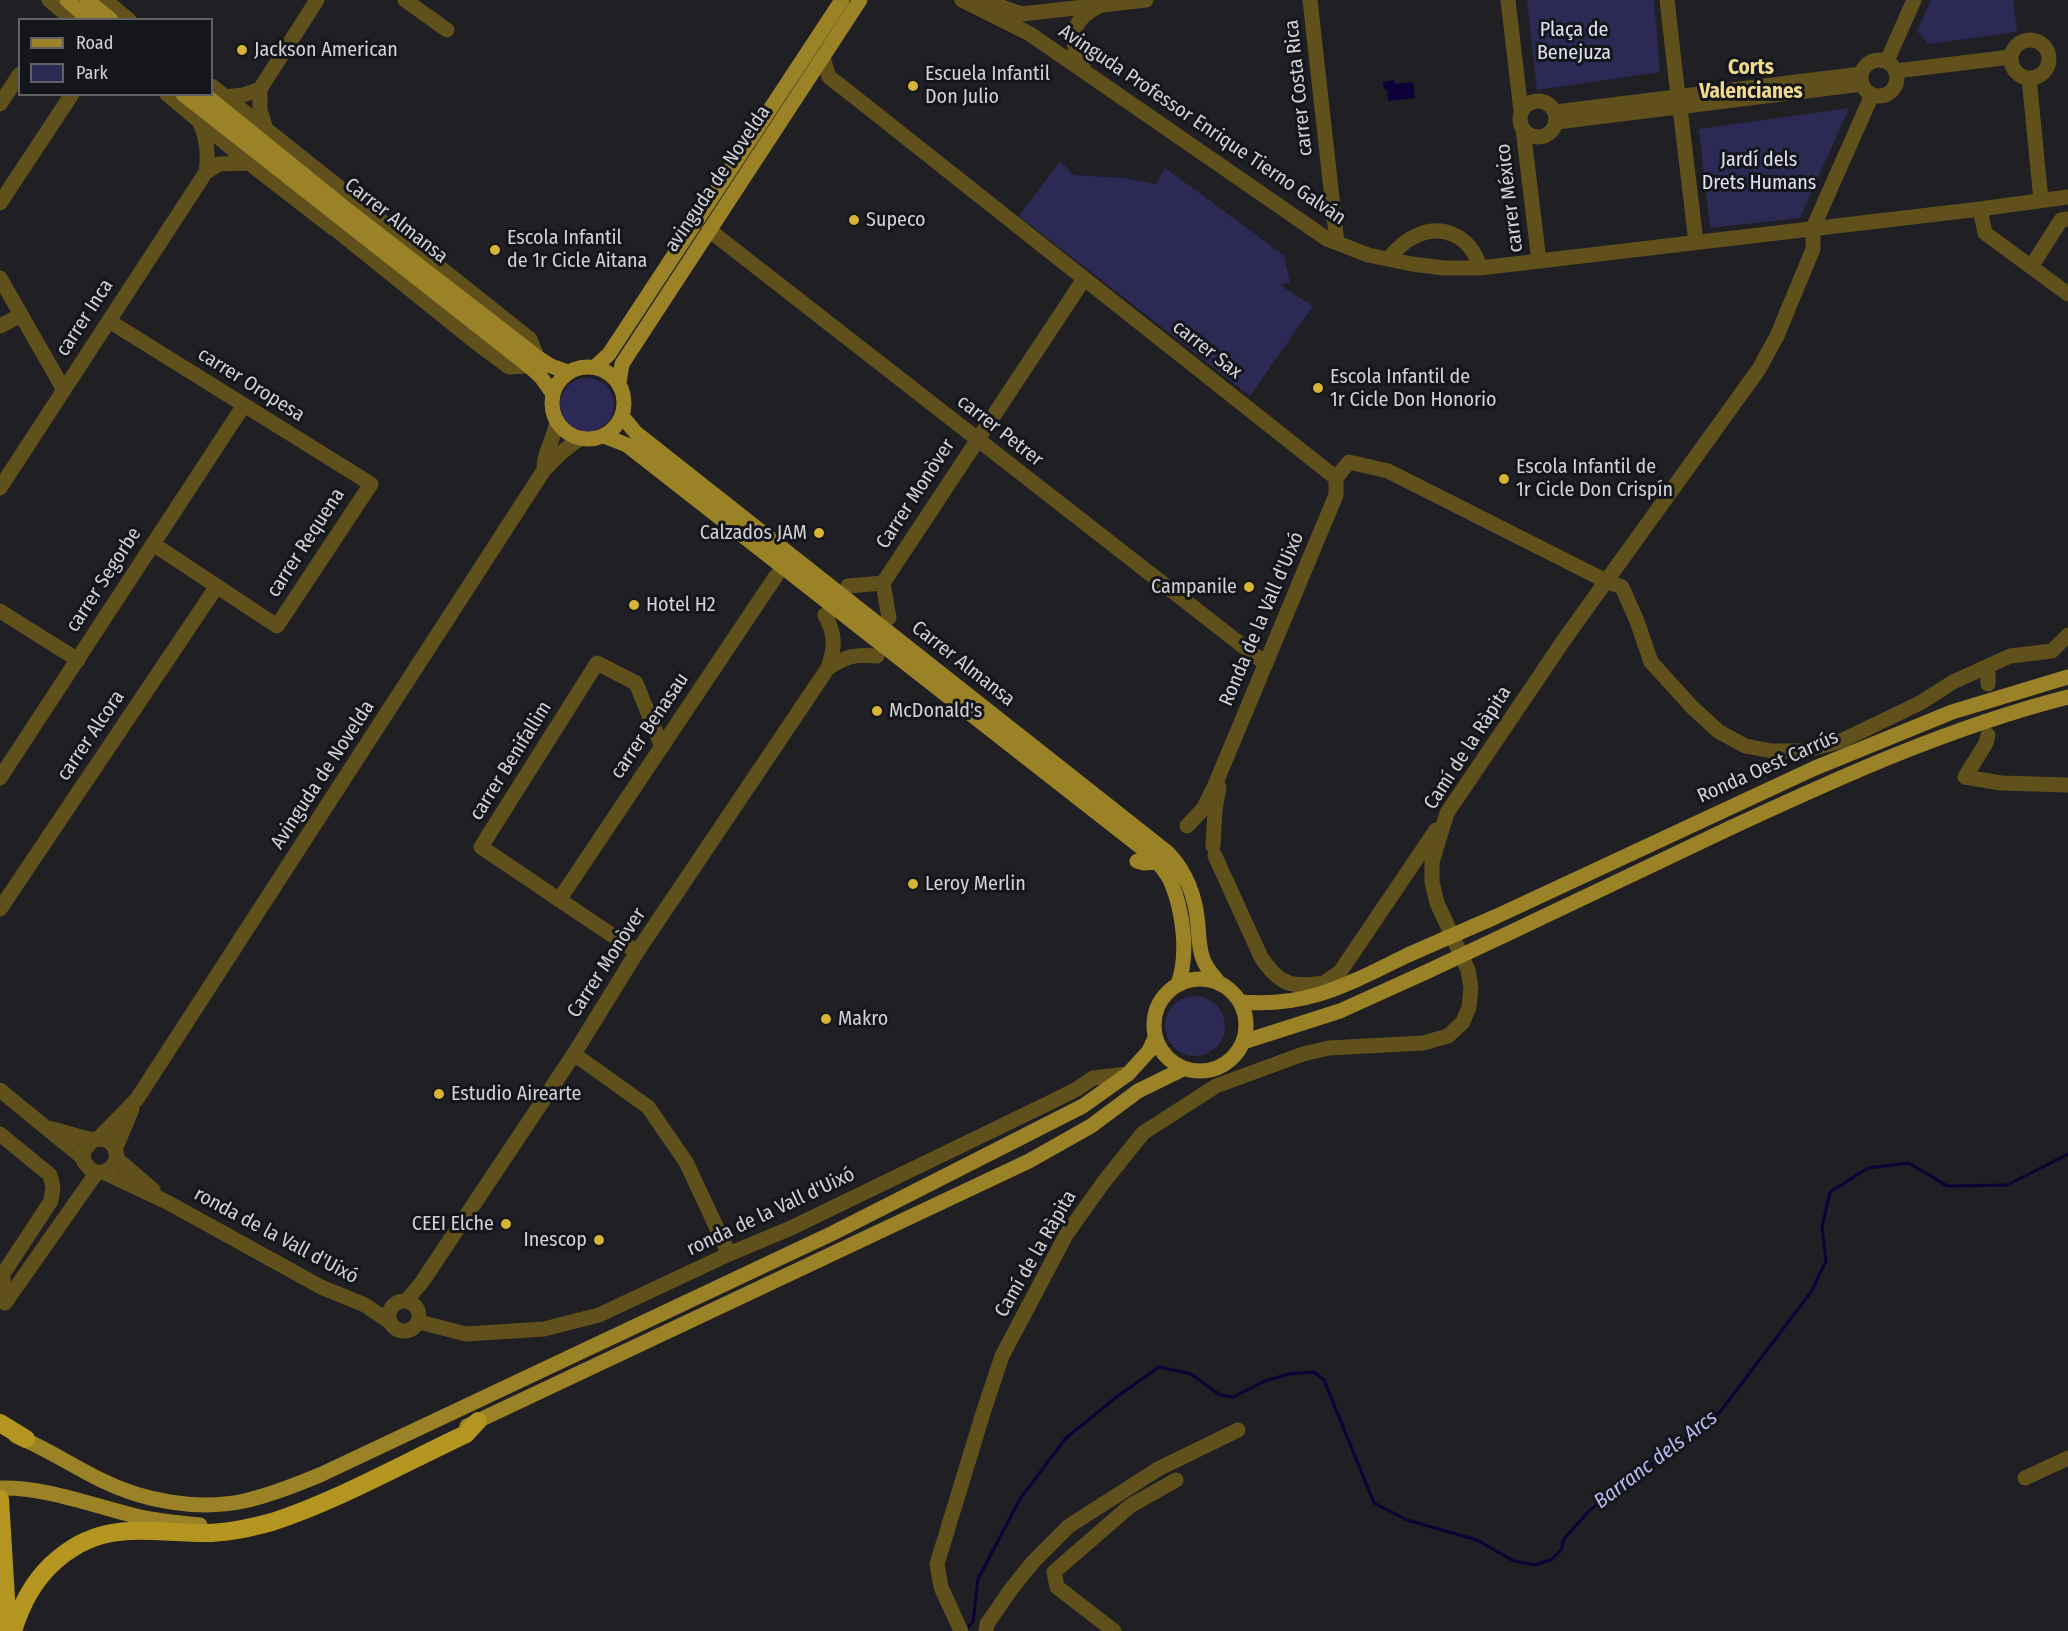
<!DOCTYPE html>
<meta charset="utf-8">
<style>
body{margin:0}
#map{position:relative;width:2068px;height:1631px;overflow:hidden;background:#1f1f24;font-family:"Fira Sans Condensed",sans-serif}
canvas{display:block}
.legend{position:absolute;left:18px;top:18px;width:195px;height:78px;box-sizing:border-box;background:#15161b;border:2px solid #616166;margin:0;padding:8px 10px;list-style:none;font-size:18px;color:#d2d2d6}
.legend li{display:flex;align-items:center;gap:12px;height:30px}
.legend b{width:30px;border:2px solid #616166}
</style>
<div id="map">
<canvas width="2068" height="1631"></canvas>
<ul class="legend">
<li><b style="height:8px;background:#9b8227"></b>Road</li>
<li><b style="height:16px;background:#2c2a55"></b>Park</li>
</ul>
</div>
<script>
const ctx = document.querySelector('canvas').getContext('2d');
ctx.lineJoin = 'round';
function fillPath(path, color) {
  ctx.fillStyle = color;
  ctx.fill(path, 'evenodd');
}
function stroke(path, color, width, dash) {
  ctx.strokeStyle = color;
  ctx.lineWidth = width;
  ctx.lineCap = dash ? 'butt' : 'round';
  ctx.setLineDash(dash || []);
  ctx.stroke(path);
}
function drawText(font, color, halo, rows, align = 'center') {
  ctx.font = font + ' "Fira Sans Condensed",sans-serif';
  ctx.lineWidth = 6;
  ctx.setLineDash([]);
  ctx.textBaseline = 'middle';
  ctx.strokeStyle = halo;
  ctx.fillStyle = color;
  for (const [text, x, y, turn = 0] of rows) {
    ctx.save();
    ctx.translate(x, y);
    ctx.rotate((+turn || 0) * Math.PI / 180);
    ctx.textAlign = isNaN(turn) ? turn : align;
    if (halo) ctx.strokeText(text, 0, 0);
    ctx.fillText(text, 0, 0);
    ctx.restore();
  }
}
const green = new Path2D(`
 M 1527,0 L 1654,0 L 1660,72 L 1537,90 Z
 M 1931,0 L 2013,0 L 2017,32 L 1928,44 L 1917,31 Z
 M 1849,108 L 1800,218 L 1710,228 L 1699,129 Z
 M 1060,161 L 1074,175 L 1124,178 L 1156,184 L 1165,168 L 1284,255 L 1290,282 L 1280,285 L 1313,306 L 1250,396 L 1019,216 Z
 M560 405a27 27 0 1 1 54 0a27 27 0 1 1-54 0Z
 M1165 1026a30 30 0 1 1 60 0a30 30 0 1 1-60 0Z`);
const water = new Path2D(`
 M 1394,80 L 1395,84 L 1413,82 L 1415,98 L 1388,101 L 1387,90 L 1384,89 L 1383,82 Z`);
const stream = new Path2D(`
 M 965,1630 L 973,1622 L 978,1579 L 1020,1499 L 1065,1439 L 1115,1398 L 1159,1367 L 1191,1374 L 1220,1395 L 1233,1397 L 1265,1381 L 1289,1374 L 1314,1372 L 1324,1380 L 1374,1503 L 1407,1520 L 1477,1540 L 1514,1561 L 1535,1565 L 1552,1559 L 1561,1550 L 1564,1539 L 1587,1513 L 1621,1483 L 1663,1457 L 1720,1412 L 1811,1292 L 1826,1261 L 1822,1227 L 1830,1192 L 1868,1168 L 1909,1163 L 1947,1186 L 2007,1185 L 2068,1154`);
const minor = new Path2D(`
 M 49,0 L 73,20
 M 105,0 L 129,20
 M 405,0 L 447,30
 M 962,0 L 1030,34 L 1327,239 L 1368,255 L 1412,264 L 1444,268 L 1480,268 L 1980,209 L 2068,197
 M 1310,0 L 1337,243
 M 1508,0 L 1521,111
 M 1667,0 L 1678,96
 M 987,2 L 1022,14 L 1146,0
 M2011 59a19 19 0 1 1 38 0a19 19 0 1 1-38 0Z
 M 823,58 L 829,77 L 846,90 L 1336,478 L 1349,462 L 1388,471 L 1606,581 L 1622,587 L 1637,621 L 1651,662 L 1692,707 L 1718,731 L 1745,746 L 1772,751 L 1803,751 L 1841,741 L 1920,703 L 1953,682 L 2010,656 L 2052,651 L 2068,635
 M1861 78a18 18 0 1 1 36 0a18 18 0 1 1-36 0Z
 M 1887,61 L 1914,0
 M 1083,67 C 1068,42 1070,21 1097,7
 M 1896,71 L 2011,57
 M 2029,78 L 2041,200
 M 212,86 L 530,339 L 537,357
 M 260,89 L 317,0
 M 167,94 L 249,163 L 333,228
 M 225,97 L 243,95 L 260,89 L 260,110 L 266,130
 M1520 119a18 18 0 1 1 36 0a18 18 0 1 1-36 0Z
 M 0,104 L 20,74
 M 1680,108 L 1696,242
 M 1555,112 L 1861,74
 M 1557,122 L 1862,84
 M 200,123 C 207,139 209,154 206,172 L 219,164 L 249,163
 M 1523,129 L 1539,261
 M 0,203 L 72,94
 M 323,205 L 335,229 L 474,341 L 509,367 L 529,366
 M 1980,209 L 1985,233 L 2068,294
 M 709,230 L 1266,664
 M 1389,258 C 1395,251 1401,244 1410,239 C 1440,221 1471,235 1480,268
 M 2031,267 L 2061,220 L 2068,219
 M 0,278 L 64,390
 M 109,321 L 371,484 L 277,626 L 153,544
 M 0,326 L 21,315
 M 544,470 C 543,453 555,438 557,421
 M 0,488 L 206,172
 M 848,586 L 883,583
 M 0,611 L 78,660
 M 889,618 L 883,583 L 1084,279
 M 1988,666 L 1988,684
 M 828,668 C 847,656 854,654 877,656
 M 1988,735 L 1986,743 L 1965,777 L 2001,783 L 2068,785
 M 0,778 L 244,405
 M 1187,826 L 1203,809 L 1215,785 L 1336,495 L 1336,478
 M 1213,846 L 1215,810 L 1219,787
 M 1215,856 L 1261,957 C 1279,985 1292,988 1324,983
 M 559,900 L 776,576
 M 0,909 L 217,586
 M 637,952 L 481,847 L 597,663 L 636,683 L 662,747
 M 1315,989 L 1340,972 L 1436,830
 M 574,1054 L 648,1107 L 686,1162 L 729,1254
 M 0,1090 L 83,1158
 M 48,1128 C 62,1131 76,1136 89,1139 C 95,1140 102,1138 108,1141 C 126,1152 113,1178 92,1171 L 84,1162 L 83,1152 L 93,1140
 M 0,1134 L 50,1175 L 53,1187 L 51,1201 L 3,1274 L 3,1289 L 5,1303
 M 98,1139 L 137,1099 L 544,470 L 562,452 L 579,439
 M 115,1150 L 132,1109
 M 116,1158 L 153,1190
 M 103,1172 L 167,1202 L 321,1287 L 365,1305 L 390,1322
 M389 1316a15 15 0 1 1 30 0a15 15 0 1 1-30 0Z
 M 406,1301 L 422,1282 L 574,1054 L 637,952 L 828,668 C 835,646 836,636 825,615
 M 5,1303 L 97,1172
 M 419,1322 L 466,1334 L 544,1329 L 599,1315 L 729,1254 L 791,1228 L 1049,1103 L 1077,1089 L 1093,1078 L 1128,1074
 M 2025,1478 L 2068,1458
 M 961,1631 L 941,1587 L 937,1564 L 984,1410 L 1002,1356 L 1066,1235 L 1103,1183 L 1143,1133 L 1216,1086 L 1303,1054 L 1329,1048 L 1423,1043 L 1448,1036 L 1463,1022 L 1469,1007 L 1471,988 L 1468,970 L 1437,903 L 1432,882 L 1432,862 L 1447,813 L 1566,637 L 1759,369 L 1777,336 L 1813,249 L 1813,228 L 1872,95
 M 986,1631 L 987,1624 L 1012,1588 L 1033,1562 L 1069,1526 L 1158,1469 L 1238,1430
 M 1114,1631 L 1057,1587 L 1054,1572 L 1130,1506 L 1176,1480`);
const major = new Path2D(`
 M 67,0 L 90,20
 M 87,0 L 111,20
 M 183,94 L 529,366 L 541,377 L 553,394
 M 204,94 L 346,209 L 537,357 L 551,366 L 568,372
 M552 403a36 36 0 1 1 72 0a36 36 0 1 1-72 0Z
 M 595,367 L 609,354 L 842,0
 M 619,383 L 622,364 L 860,0
 M 622,416 L 636,433 L 1168,853 C 1188,874 1196,898 1198,926 C 1199,937 1199,949 1203,959 C 1206,968 1213,975 1219,983
 M 604,436 L 627,445 L 1151,855 C 1158,863 1166,871 1171,882 C 1183,911 1189,954 1178,984
 M 1137,861 L 1144,863 L 1157,862
 M 1495,917 L 1815,768 L 1952,712 L 2068,677
 M 1505,935 C 1580,899 1655,864 1730,828 C 1840,777 1950,727 2068,697
 M1154 1025a46 46 0 1 1 92 0a46 46 0 1 1-92 0Z
 M 1240,1002 C 1309,1008 1350,983 1410,954
 M 1243,1042 L 1340,1011 L 1424,973
 M 467,1426 L 1029,1161 L 1091,1126 L 1138,1091 L 1183,1069
 M 16,1436 C 46,1448 72,1466 101,1480 C 143,1501 198,1511 244,1501 C 271,1495 296,1485 322,1474 L 833,1233 L 1083,1106 L 1128,1074 L 1149,1051 L 1155,1038
 M 0,1488 C 46,1487 91,1505 136,1516 C 157,1521 178,1523 200,1525`);
const highway = new Path2D(`
 M 0,1423 L 26,1439
 M 0,1499 L 8,1631
 M 13,1631 C 21,1605 32,1583 51,1565 C 100,1518 145,1533 205,1533 C 228,1533 250,1528 272,1522 C 339,1500 402,1464 466,1434 L 478,1421`);
const majorBridge = new Path2D(`
 M 1410,954 L 1495,917
 M 1424,973 L 1505,935`);
const markers = [
 [242,50,6,"#d7b434"],
 [913,86,6,"#d7b434"],
 [854,220,6,"#d7b434"],
 [495,250,6,"#d7b434"],
 [1318,388,6,"#d7b434"],
 [1504,479,6,"#d7b434"],
 [819,533,6,"#d7b434"],
 [1249,587,6,"#d7b434"],
 [634,605,6,"#d7b434"],
 [877,711,6,"#d7b434"],
 [913,884,6,"#d7b434"],
 [826,1019,6,"#d7b434"],
 [439,1094,6,"#d7b434"],
 [506,1224,6,"#d7b434"],
 [599,1240,6,"#d7b434"]
];
const parkNames = [
 ["Plaça de",1574,30],
 ["Benejuza",1574,53],
 ["Jardí dels",1759,160],
 ["Drets Humans",1759,183]
];
const poiNames = [
 ["Jackson American",254,50],
 ["Escuela Infantil",925,74],
 ["Don Julio",925,97],
 ["Supeco",866,220],
 ["Escola Infantil",507,238],
 ["de 1r Cicle Aitana",507,261],
 ["Escola Infantil de",1330,377],
 ["1r Cicle Don Honorio",1330,400],
 ["Escola Infantil de",1516,467],
 ["1r Cicle Don Crispín",1516,490],
 ["Calzados JAM",807,533,"right"],
 ["Campanile",1237,587,"right"],
 ["Hotel H2",646,605],
 ["McDonald's",889,711],
 ["Leroy Merlin",925,884],
 ["Makro",838,1019],
 ["Estudio Airearte",451,1094],
 ["CEEI Elche",494,1224,"right"],
 ["Inescop",587,1240,"right"]
];
const streetNames = [
 ["carrer Costa Rica",1299,88,-96],
 ["Avinguda Professor Enrique Tierno Galván",1202,125,34],
 ["avinguda de Novelda",718,179,-56],
 ["carrer México",1510,198,-97],
 ["Carrer Almansa",396,221,38],
 ["carrer Inca",85,318,-57],
 ["carrer Sax",1207,350,38],
 ["carrer Oropesa",251,385,32],
 ["carrer Petrer",1000,431,38],
 ["Carrer Monòver",916,494,-57],
 ["carrer Requena",306,543,-57],
 ["carrer Segorbe",104,580,-57],
 ["Ronda de la Vall d'Uixó",1262,619,-67],
 ["Carrer Almansa",963,664,38],
 ["carrer Benasau",650,726,-56],
 ["carrer Alcora",91,736,-56],
 ["Camí de la Ràpita",1468,748,-57],
 ["carrer Benifallim",511,761,-58],
 ["Ronda Oest Carrús",1768,767,-24],
 ["Avinguda de Novelda",323,775,-57],
 ["Carrer Monòver",607,963,-57],
 ["ronda de la Vall d'Uixó",771,1212,-25],
 ["ronda de la Vall d'Uixó",276,1236,28],
 ["Camí de la Ràpita",1036,1254,-60]
];
const neighbourhoodNames = [
 ["Corts",1751,68],
 ["Valencianes",1751,92]
];
const waterNames = [
 ["Barranc dels Arcs",1656,1460,-37]
];
fillPath(green, '#2c2a55');
fillPath(water, '#0e0038');
stroke(stream, '#0e0038', 3);
stroke(minor, '#60511c', 15);
stroke(major, '#9b8227', 15);
stroke(highway, '#b39520', 18);
stroke(majorBridge, '#9b8227', 15);
for (const [x, y, r, color] of markers) {
  const dot = new Path2D();
  dot.arc(x, y, r, 0, 2 * Math.PI);
  ctx.fillStyle = color;
  ctx.fill(dot);
  stroke(dot, '#15161b', 2);
}
drawText('20px', '#e0e1f4', '#15161b', parkNames);
drawText('20px', '#d2d2d6', '#15161b', poiNames, 'left');
drawText('20px', '#d2d2d6', '#15161b', streetNames);
drawText('bold 21px', '#f0d98b', '#15161b', neighbourhoodNames);
drawText('italic 21px', '#b8b9f2', '#15161b', waterNames);
</script>
